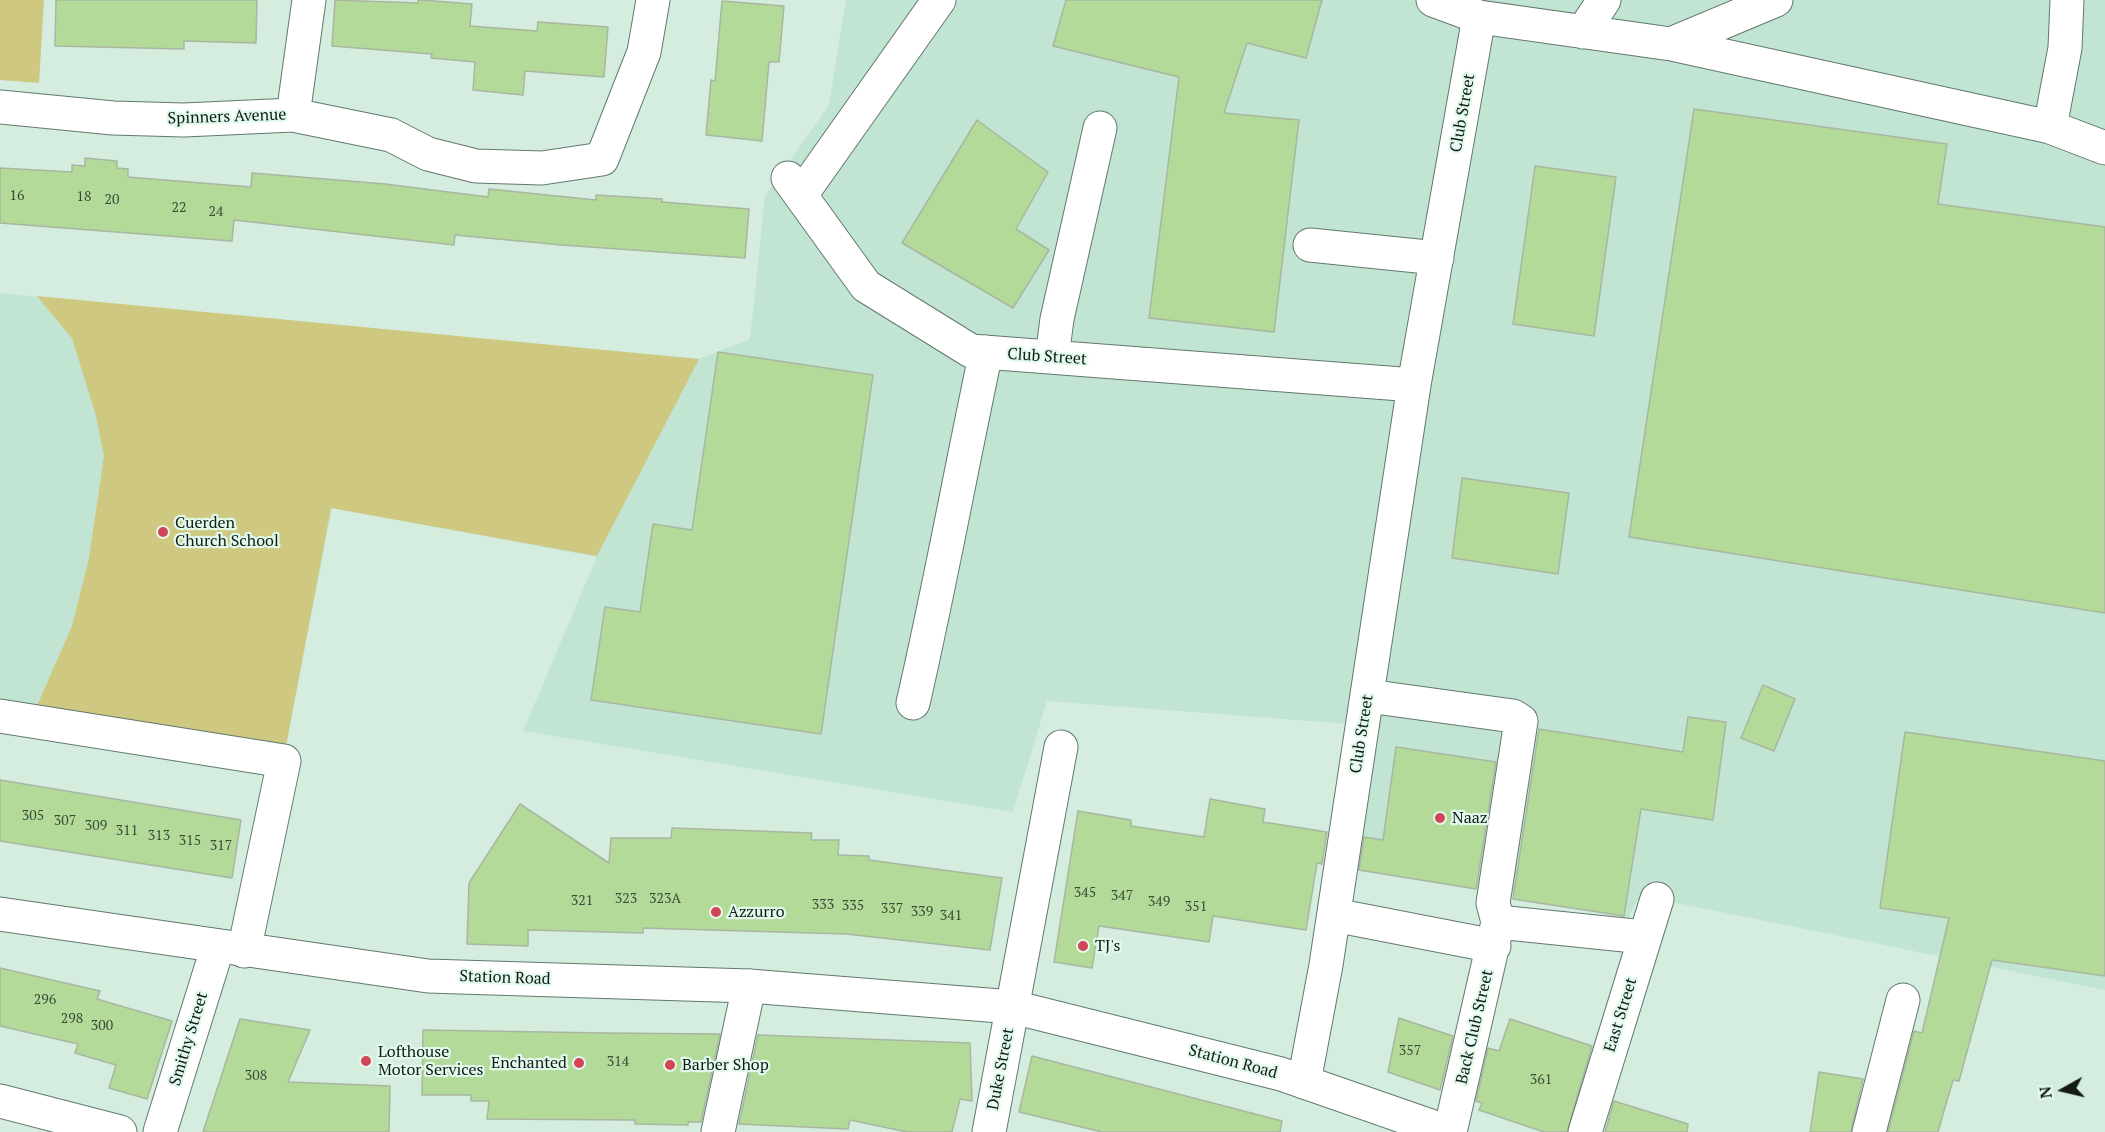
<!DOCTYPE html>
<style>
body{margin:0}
#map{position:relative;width:2105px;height:1132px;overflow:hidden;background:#d4eddf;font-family:"PT Serif",serif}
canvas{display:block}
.north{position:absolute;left:2033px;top:1060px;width:60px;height:60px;-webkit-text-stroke:4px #e1faec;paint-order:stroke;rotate:262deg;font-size:16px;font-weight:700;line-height:24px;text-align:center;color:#121b16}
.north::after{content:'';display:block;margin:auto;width:21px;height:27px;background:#121b16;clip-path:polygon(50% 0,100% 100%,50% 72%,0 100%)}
</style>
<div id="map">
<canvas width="2105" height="1132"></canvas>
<div class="north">N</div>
</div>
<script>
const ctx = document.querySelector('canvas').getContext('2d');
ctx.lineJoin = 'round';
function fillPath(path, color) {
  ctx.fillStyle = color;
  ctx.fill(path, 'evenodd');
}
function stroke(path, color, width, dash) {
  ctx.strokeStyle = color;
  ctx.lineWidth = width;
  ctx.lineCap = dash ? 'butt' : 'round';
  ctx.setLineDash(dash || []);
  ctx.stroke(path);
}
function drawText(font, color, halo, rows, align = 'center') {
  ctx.font = font + ' "PT Serif",serif';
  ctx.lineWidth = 4.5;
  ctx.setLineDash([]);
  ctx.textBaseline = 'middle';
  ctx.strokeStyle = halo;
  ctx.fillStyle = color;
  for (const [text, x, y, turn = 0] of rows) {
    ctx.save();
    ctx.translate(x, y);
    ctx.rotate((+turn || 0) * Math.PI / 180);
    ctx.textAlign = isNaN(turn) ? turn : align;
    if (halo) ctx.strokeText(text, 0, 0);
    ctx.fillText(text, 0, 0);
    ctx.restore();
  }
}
const built = new Path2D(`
 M 846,0 L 2105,0 L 2105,990 L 1657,899 L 1637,900 L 1628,919 L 1483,890 L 1341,868 L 1363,725 L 1047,701 L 1013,812 L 523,731 L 597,557 L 332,508 L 286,746 L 0,703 L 0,293 L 699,359 L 750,339 L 765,196 L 829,105 Z`);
const green = new Path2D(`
 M 0,0 L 44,0 L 39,83 L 0,80 Z
 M 37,296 L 699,359 L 597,556 L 331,508 L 286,746 L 36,708 L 72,626 L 89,558 L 104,456 L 96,416 L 72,338 Z`);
const building = new Path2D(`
 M 56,0 L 257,0 L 256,43 L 184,41 L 184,49 L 55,46 Z
 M 335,0 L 418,3 L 418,0 L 422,0 L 472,4 L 470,26 L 537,31 L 538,22 L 608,27 L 604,77 L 525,71 L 523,95 L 473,90 L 475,62 L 431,58 L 432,54 L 332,46 Z
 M 1066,0 L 1322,0 L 1306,58 L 1247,43 L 1224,113 L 1299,120 L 1274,332 L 1149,318 L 1179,77 L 1053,46 Z
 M 722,1 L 784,6 L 779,62 L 769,62 L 762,141 L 706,135 L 711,80 L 715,81 Z
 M 1694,109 L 1947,144 L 1938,204 L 2105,227 L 2105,613 L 1629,537 Z
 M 977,120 L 1048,172 L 1016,229 L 1049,250 L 1013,308 L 902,243 Z
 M 85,158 L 117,161 L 117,168 L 128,169 L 128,177 L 251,187 L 252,173 L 385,184 L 488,197 L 489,189 L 596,200 L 596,195 L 662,199 L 662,202 L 749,209 L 745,258 L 562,245 L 455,235 L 454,245 L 234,220 L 232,241 L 0,223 L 0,168 L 72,172 L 72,165 L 85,166 Z
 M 1535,166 L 1616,177 L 1594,336 L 1513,324 Z
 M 718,352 L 873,375 L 821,734 L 591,700 L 605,607 L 640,612 L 653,524 L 692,530 Z
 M 1462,478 L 1569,493 L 1558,574 L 1452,558 Z
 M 1763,685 L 1795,699 L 1774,751 L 1741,738 Z
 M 1688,717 L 1726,722 L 1713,820 L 1641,809 L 1624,916 L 1513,899 L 1539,729 L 1683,752 Z
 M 1905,732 L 2105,761 L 2105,976 L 1992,960 L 1959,1081 L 1953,1080 L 1938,1132 L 1888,1132 L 1914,1031 L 1922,1033 L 1949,918 L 1880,908 Z
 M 1396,747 L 1496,762 L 1476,889 L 1359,870 L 1364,837 L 1383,840 Z
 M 0,780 L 241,820 L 232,878 L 0,841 Z
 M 1210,799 L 1265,809 L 1263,822 L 1327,832 L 1322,864 L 1317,863 L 1306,930 L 1213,916 L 1209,942 L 1099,926 L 1092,968 L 1054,962 L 1078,811 L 1131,820 L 1131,826 L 1204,837 Z
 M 520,804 L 609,863 L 611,838 L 671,838 L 672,828 L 812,833 L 811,840 L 839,840 L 838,855 L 869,856 L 869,860 L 1002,878 L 990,950 L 846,934 L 643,928 L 643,933 L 528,930 L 528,946 L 467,944 L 469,883 Z
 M 0,968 L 100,991 L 97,999 L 172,1021 L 147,1099 L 109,1088 L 116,1065 L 75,1053 L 78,1044 L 0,1026 Z
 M 1399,1018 L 1453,1036 L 1440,1090 L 1388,1072 Z
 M 240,1019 L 310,1030 L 288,1082 L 390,1086 L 389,1132 L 203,1132 Z
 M 1510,1019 L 1592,1046 L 1567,1132 L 1544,1132 L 1479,1110 L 1482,1103 L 1476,1101 L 1488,1048 L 1499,1051 Z
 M 423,1030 L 605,1033 L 720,1034 L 701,1122 L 688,1122 L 688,1125 L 635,1124 L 635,1120 L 487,1119 L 489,1101 L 471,1101 L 471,1095 L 422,1095 Z
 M 758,1035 L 970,1043 L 972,1101 L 960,1099 L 952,1132 L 907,1132 L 850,1120 L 848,1129 L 739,1124 Z
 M 1032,1056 L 1282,1121 L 1280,1132 L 1102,1132 L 1019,1112 Z
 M 1819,1072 L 1863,1079 L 1851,1132 L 1810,1132 Z
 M 1614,1101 L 1688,1124 L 1687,1132 L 1605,1132 Z`);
const minor = new Path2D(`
 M 1433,0 L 1479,17 L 1671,44 L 2050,127 L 2105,148
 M 1583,32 L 1604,0
 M 1671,44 L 1776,0
 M 0,107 L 113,118 L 184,120 L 293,115 L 391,135 L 428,154 L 476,166 L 542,168 L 602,159 L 644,52 L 653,0
 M 293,115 L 309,0
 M 2050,127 L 2065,48 L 2067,0
 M 788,178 L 866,286 L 971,351 L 1414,385
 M 801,195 L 939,0
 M 1310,245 L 1437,258
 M 1052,357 L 1057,319 L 1100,128
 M 1368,696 L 1513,716 L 1521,721 L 1493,903 L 1498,922 L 1450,1132
 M 913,703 C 940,586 961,469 986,352
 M 0,716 L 284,761 L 244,951
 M 1334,915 L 1494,946
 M 1498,922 L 1644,937
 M 1304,1082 L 1326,965 L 1414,385 L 1479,17
 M 0,1101 L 120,1132
 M 160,1132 L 218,946
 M 718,1132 L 749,986
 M 989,1132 L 1061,747
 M 1585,1132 L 1657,899
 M 1869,1132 L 1903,1000`);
const major = new Path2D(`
 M 0,914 L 428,976 L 749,986 L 1013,1007 L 1281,1074 L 1448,1132`);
const markers = [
 [163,532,6,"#d44457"],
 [1440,818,6,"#d44457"],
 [716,912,6,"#d44457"],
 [1083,946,6,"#d44457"],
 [366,1061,6,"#d44457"],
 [579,1063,6,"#d44457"],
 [670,1065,6,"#d44457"]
];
const numberNames = [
 ["16",17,196],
 ["18",84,197],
 ["20",112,200],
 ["22",179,208],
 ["24",216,212],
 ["305",33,816],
 ["307",65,821],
 ["309",96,826],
 ["311",127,831],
 ["313",159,836],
 ["315",190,841],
 ["317",221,846],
 ["345",1085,893],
 ["347",1122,896],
 ["323",626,899],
 ["323A",665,899],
 ["321",582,901],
 ["349",1159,902],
 ["333",823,905],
 ["335",853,906],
 ["351",1196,907],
 ["337",892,909],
 ["339",922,912],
 ["341",951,916],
 ["296",45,1000],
 ["298",72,1019],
 ["300",102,1026],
 ["357",1410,1051],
 ["314",618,1062],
 ["308",256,1076],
 ["361",1541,1080]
];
const streetNames = [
 ["Club Street",1463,113,-80],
 ["Spinners Avenue",227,117,-2],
 ["Club Street",1047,357,4],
 ["Club Street",1362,734,-81],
 ["Station Road",505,978,2],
 ["East Street",1621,1015,-73],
 ["Back Club Street",1475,1027,-77],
 ["Smithy Street",189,1039,-73],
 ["Station Road",1233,1062,15],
 ["Duke Street",1001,1069,-79]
];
const poiNames = [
 ["Cuerden",175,523],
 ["Church School",175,541],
 ["Naaz",1452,818],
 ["Azzurro",728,912],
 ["TJ's",1095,946],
 ["Lofthouse",378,1052],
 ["Motor Services",378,1070],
 ["Enchanted",567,1063,"right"],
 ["Barber Shop",682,1065]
];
fillPath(built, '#c2e4d2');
fillPath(green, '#cec881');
fillPath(building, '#b3da98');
stroke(building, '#a9b6a1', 1.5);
stroke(minor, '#62796d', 35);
stroke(major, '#62796d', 35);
stroke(minor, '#fff', 33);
stroke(major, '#fff', 33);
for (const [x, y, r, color] of markers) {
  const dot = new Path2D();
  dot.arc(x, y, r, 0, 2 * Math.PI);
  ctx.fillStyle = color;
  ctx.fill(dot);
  stroke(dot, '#e1faec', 2);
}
drawText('14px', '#3a4b36', null, numberNames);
drawText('16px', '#121b16', '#e1faec', streetNames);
drawText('16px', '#121b16', '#e1faec', poiNames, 'left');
</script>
